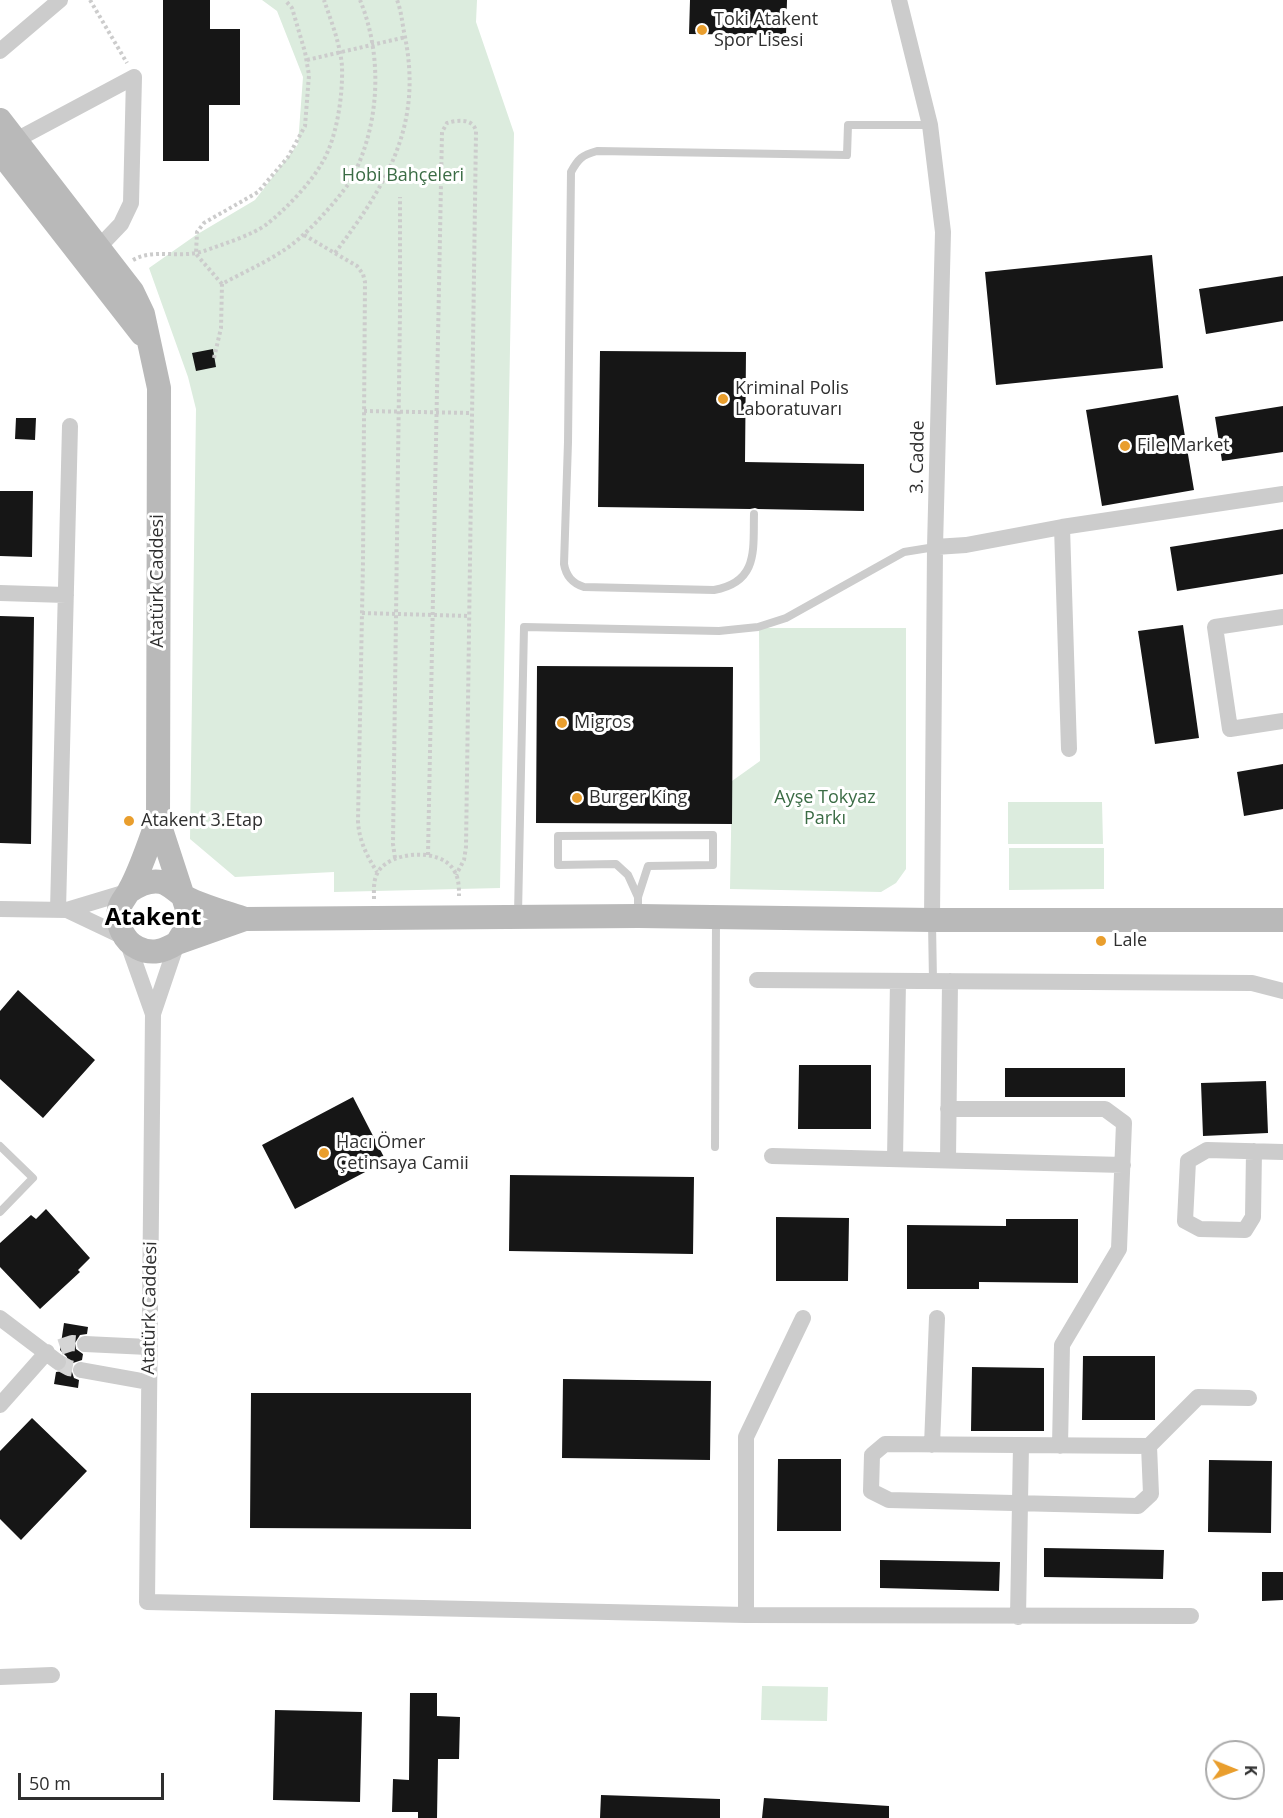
<!DOCTYPE html>
<meta charset="utf-8">
<style>
body{margin:0}
#map{position:relative;width:1283px;height:1818px;overflow:hidden;background:#fff;font-family:"Open Sans",sans-serif}
canvas{display:block}
.north{position:absolute;left:1205px;top:1740px;width:60px;height:60px;box-sizing:border-box;background:#fff;border:2px solid #acacac;border-radius:50%;rotate:91deg;font-size:16px;font-weight:700;line-height:24px;text-align:center;color:#2f2f2f}
.north::after{content:'';display:block;margin:auto;width:21px;height:27px;background:#e99e2d;clip-path:polygon(50% 0,100% 100%,50% 72%,0 100%)}
.scale{position:absolute;left:18px;top:1773px;width:146px;height:27px;box-sizing:border-box;border:3px solid #2f2f2f;border-top:0;padding-left:8px;font-size:18px;line-height:21px;white-space:nowrap;color:#2f2f2f;-webkit-text-stroke:4px #fff;paint-order:stroke}
</style>
<div id="map">
<canvas width="1283" height="1818"></canvas>
<div class="north">K</div>
<div class="scale">50 m</div>
</div>
<script>
const ctx = document.querySelector('canvas').getContext('2d');
ctx.lineJoin = 'round';
function fillPath(path, color) {
  ctx.fillStyle = color;
  ctx.fill(path, 'evenodd');
}
function stroke(path, color, width, dash) {
  ctx.strokeStyle = color;
  ctx.lineWidth = width;
  ctx.lineCap = dash ? 'butt' : 'round';
  ctx.setLineDash(dash || []);
  ctx.stroke(path);
}
function drawText(font, color, halo, rows, align = 'center') {
  ctx.font = font + ' "Open Sans",sans-serif';
  ctx.lineWidth = 6;
  ctx.setLineDash([]);
  ctx.textBaseline = 'middle';
  ctx.strokeStyle = halo;
  ctx.fillStyle = color;
  for (const [text, x, y, turn = 0] of rows) {
    ctx.save();
    ctx.translate(x, y);
    ctx.rotate((+turn || 0) * Math.PI / 180);
    ctx.textAlign = isNaN(turn) ? turn : align;
    if (halo) ctx.strokeText(text, 0, 0);
    ctx.fillText(text, 0, 0);
    ctx.restore();
  }
}
const green = new Path2D(`
 M 262,0 L 477,0 L 476,22 L 514,133 L 500,888 L 334,892 L 334,872 L 235,877 L 190,839 L 196,409 L 188,377 L 149,268 L 196,235 L 255,200 L 298,144 L 303,77 L 277,11 Z
 M 759,628 L 906,628 L 906,869 L 896,883 L 881,892 L 730,889 L 732,781 L 760,761 Z
 M 1008,802 L 1102,802 L 1103,844 L 1008,844 Z
 M 1009,848 L 1104,848 L 1104,889 L 1009,890 Z
 M 762,1686 L 828,1687 L 827,1721 L 761,1720 Z`);
const building = new Path2D(`
 M 163,0 L 210,0 L 210,29 L 240,29 L 240,105 L 209,105 L 209,161 L 163,161 Z
 M 690,0 L 787,0 L 786,35 L 689,34 Z
 M 1152,255 L 1163,368 L 996,385 L 985,272 Z
 M 1283,276 L 1283,321 L 1206,334 L 1199,289 Z
 M 213,349 L 216,367 L 196,371 L 192,353 Z
 M 600,351 L 746,352 L 745,462 L 864,464 L 864,511 L 758,509 L 755,508 L 750,509 L 598,507 Z
 M 1178,395 L 1194,490 L 1102,506 L 1086,410 Z
 M 1283,406 L 1283,452 L 1222,461 L 1215,417 Z
 M 16,418 L 36,418 L 35,440 L 15,439 Z
 M 0,491 L 33,491 L 32,557 L 0,556 Z
 M 1283,529 L 1283,574 L 1177,591 L 1170,547 Z
 M 0,616 L 34,617 L 31,844 L 0,843 Z
 M 1183,625 L 1199,738 L 1155,744 L 1138,631 Z
 M 537,666 L 733,667 L 732,824 L 536,823 Z
 M 1283,764 L 1283,809 L 1244,816 L 1237,772 Z
 M 18,990 L 95,1060 L 43,1118 L 0,1079 L 0,1011 Z
 M 799,1065 L 871,1065 L 871,1129 L 798,1129 Z
 M 1005,1068 L 1125,1068 L 1125,1097 L 1005,1097 Z
 M 1266,1081 L 1268,1133 L 1203,1136 L 1201,1083 Z
 M 353,1097 L 386,1161 L 295,1209 L 262,1145 Z
 M 510,1175 L 694,1177 L 693,1254 L 509,1251 Z
 M 46,1209 L 90,1258 L 78,1270 L 80,1272 L 40,1309 L 0,1267 L 0,1243 L 31,1215 L 36,1219 Z
 M 776,1217 L 849,1218 L 848,1281 L 776,1281 Z
 M 1006,1219 L 1078,1219 L 1078,1283 L 979,1282 L 979,1289 L 907,1289 L 907,1225 L 1006,1226 Z
 M 64,1323 L 88,1327 L 87,1334 L 80,1335 L 75,1343 L 76,1349 L 83,1354 L 82,1360 L 73,1363 L 71,1369 L 74,1378 L 79,1380 L 78,1388 L 54,1384 L 56,1372 L 63,1371 L 68,1364 L 67,1357 L 60,1350 Z
 M 1083,1356 L 1155,1356 L 1155,1420 L 1082,1420 Z
 M 972,1367 L 1044,1368 L 1044,1431 L 971,1431 Z
 M 563,1379 L 711,1381 L 710,1460 L 562,1458 Z
 M 251,1393 L 471,1393 L 471,1529 L 250,1528 Z
 M 32,1418 L 87,1471 L 21,1540 L 0,1519 L 0,1451 Z
 M 778,1459 L 841,1459 L 841,1531 L 777,1531 Z
 M 1209,1460 L 1272,1461 L 1271,1533 L 1208,1532 Z
 M 1044,1548 L 1164,1550 L 1163,1579 L 1044,1577 Z
 M 880,1560 L 1000,1562 L 999,1591 L 880,1588 Z
 M 1262,1572 L 1283,1572 L 1283,1600 L 1262,1601 Z
 M 410,1693 L 437,1693 L 437,1716 L 460,1717 L 459,1759 L 438,1759 L 437,1818 L 418,1818 L 418,1812 L 392,1812 L 393,1779 L 409,1780 Z
 M 275,1710 L 362,1712 L 360,1802 L 273,1800 Z
 M 601,1795 L 720,1799 L 720,1818 L 600,1818 Z
 M 764,1798 L 889,1806 L 889,1818 L 762,1818 Z`);
const streetTunnel = new Path2D(`
 M 60,1347 L 72,1343 L 85,1344
 M 58,1362 L 69,1368 L 81,1370`);
const path = new Path2D(`
 M 90,0 L 127,63
 M 307,60 L 406,37
 M 304,235 L 357,266 L 363,274 L 365,282 L 363,561 L 358,821 C 359,841 367,856 377,872
 M 335,253 C 388,182 424,124 404,32 C 402,21 401,10 397,0
 M 133,260 C 154,248 180,259 204,251 C 221,245 253,235 267,224 C 285,210 310,184 322,163 C 337,138 343,95 342,66 C 340,43 331,21 324,0
 M 222,284 L 196,254 L 197,232 L 204,223 L 258,192 L 288,157 L 305,126 L 309,75 L 305,52 L 292,8 L 285,0
 M 214,358 L 221,328 L 222,284 C 249,269 282,256 304,234 C 315,225 346,190 352,178 C 380,124 383,56 360,0
 M 364,411 L 472,413
 M 362,613 L 469,616
 M 428,855 L 442,132 L 447,123 C 457,120 473,118 476,131 L 466,847 L 464,860 L 456,875
 M 395,858 L 393,844 L 400,311 L 400,197
 M 374,899 C 374,890 373,880 378,872 C 390,851 440,848 453,869 C 459,877 459,887 459,896`);
const lane = new Path2D(`
 M 754,514 C 753,549 759,582 714,590 L 584,587 C 572,583 566,576 564,564 L 568,442 L 571,172 C 578,159 582,155 597,151 L 847,155 L 848,125 L 930,125
 M 638,897 L 628,875 L 616,864 L 558,865 L 558,836 L 713,835 L 713,865 L 648,866 L 638,897 L 638,913
 M 518,914 L 524,627 L 719,631 L 758,627 L 786,618 L 904,552 L 935,547
 M 932,923 L 933,981
 M 0,1146 L 33,1178 L 0,1212
 M 715,1147 L 716,920`);
const street = new Path2D(`
 M 899,0 L 930,125 L 943,232 L 935,547 L 932,920
 M 0,51 L 60,0
 M 16,140 L 134,77 L 131,203 L 121,224 L 99,247
 M 1062,527 L 1069,749
 M 935,547 L 966,545 L 1062,527 L 1283,494
 M 0,593 L 66,595
 M 1283,617 L 1215,627 L 1230,729 L 1283,721
 M 0,909 L 67,910 L 130,891
 M 58,910 L 70,426
 M 67,910 L 126,938 L 153,1014
 M 177,943 L 153,1014 L 147,1602 L 746,1615 L 1191,1616
 M 757,980 L 1252,983 L 1283,991
 M 948,1109 L 1105,1109 L 1124,1123 L 1119,1249 L 1062,1345 L 1060,1446
 M 1254,1151 L 1253,1217 L 1245,1230 L 1200,1229 L 1185,1221 L 1188,1161 L 1207,1150 L 1283,1152
 M 772,1156 L 1123,1165
 M 895,1159 L 898,981
 M 948,1160 L 950,981
 M 0,1318 L 58,1362
 M 85,1344 L 148,1347
 M 81,1370 L 148,1382
 M 0,1405 L 47,1352
 M 932,1445 L 937,1318
 M 1149,1446 L 1151,1494 L 1138,1506 L 889,1500 L 871,1491 L 872,1455 L 885,1444 L 1149,1446 L 1198,1397 L 1249,1398
 M 746,1615 L 746,1437 L 803,1318
 M 1018,1617 L 1021,1445
 M 0,1677 L 52,1675`);
const secondary = new Path2D(`
 M 0,120 L 132,291 L 143,314 L 159,388 L 158,820 L 189,915 L 188,925 L 177,943
 M 0,152 L 142,334
 M 158,820 C 149,842 142,867 130,889 C 127,896 121,901 119,909 C 116,924 124,942 138,948 C 152,955 164,951 177,943 L 245,919 L 638,916 L 932,920 L 1283,920
 M 130,891 C 140,884 150,880 161,882 C 170,884 174,890 182,895 C 195,904 228,913 245,919`);
const markers = [
 [702,30,6,"#e99e2d"],
 [723,399,6,"#e99e2d"],
 [1125,446,6,"#e99e2d"],
 [562,723,6,"#e99e2d"],
 [577,798,6,"#e99e2d"],
 [129,821,6,"#e99e2d"],
 [1101,941,6,"#e99e2d"],
 [324,1153,6,"#e99e2d"]
];
const poiNames = [
 ["Toki Atakent",714,20],
 ["Spor Lisesi",714,41],
 ["Kriminal Polis",735,389],
 ["Laboratuvarı",735,410],
 ["File Market",1137,446],
 ["Migros",574,723],
 ["Burger King",589,798],
 ["Atakent 3.Etap",141,821],
 ["Lale",1113,941],
 ["Hacı Ömer",336,1143],
 ["Çetinsaya Camii",336,1164]
];
const parkNames = [
 ["Hobi Bahçeleri",403,176],
 ["Ayşe Tokyaz",825,798],
 ["Parkı",825,819]
];
const streetNames = [
 ["3. Cadde",918,457,-89],
 ["Atatürk Caddesi",158,581,-90],
 ["Atatürk Caddesi",150,1308,-89]
];
const districtNames = [
 ["Atakent",153,918]
];
fillPath(green, '#dcecde');
fillPath(building, '#161616');
stroke(streetTunnel, '#d5d5d5', 16, [16, 8]);
stroke(path, '#ccc', 4, [3, 3]);
stroke(lane, '#ccc', 8);
stroke(street, '#ccc', 16);
stroke(secondary, '#b9b9b9', 24);
for (const [x, y, r, color] of markers) {
  const dot = new Path2D();
  dot.arc(x, y, r, 0, 2 * Math.PI);
  ctx.fillStyle = color;
  ctx.fill(dot);
  stroke(dot, '#fff', 2);
}
drawText('18px', '#2f2f2f', '#fff', poiNames, 'left');
drawText('18px', '#3b6c45', '#fff', parkNames);
drawText('18px', '#2f2f2f', '#fff', streetNames);
drawText('bold 24px', '#000', '#fff', districtNames);
</script>
